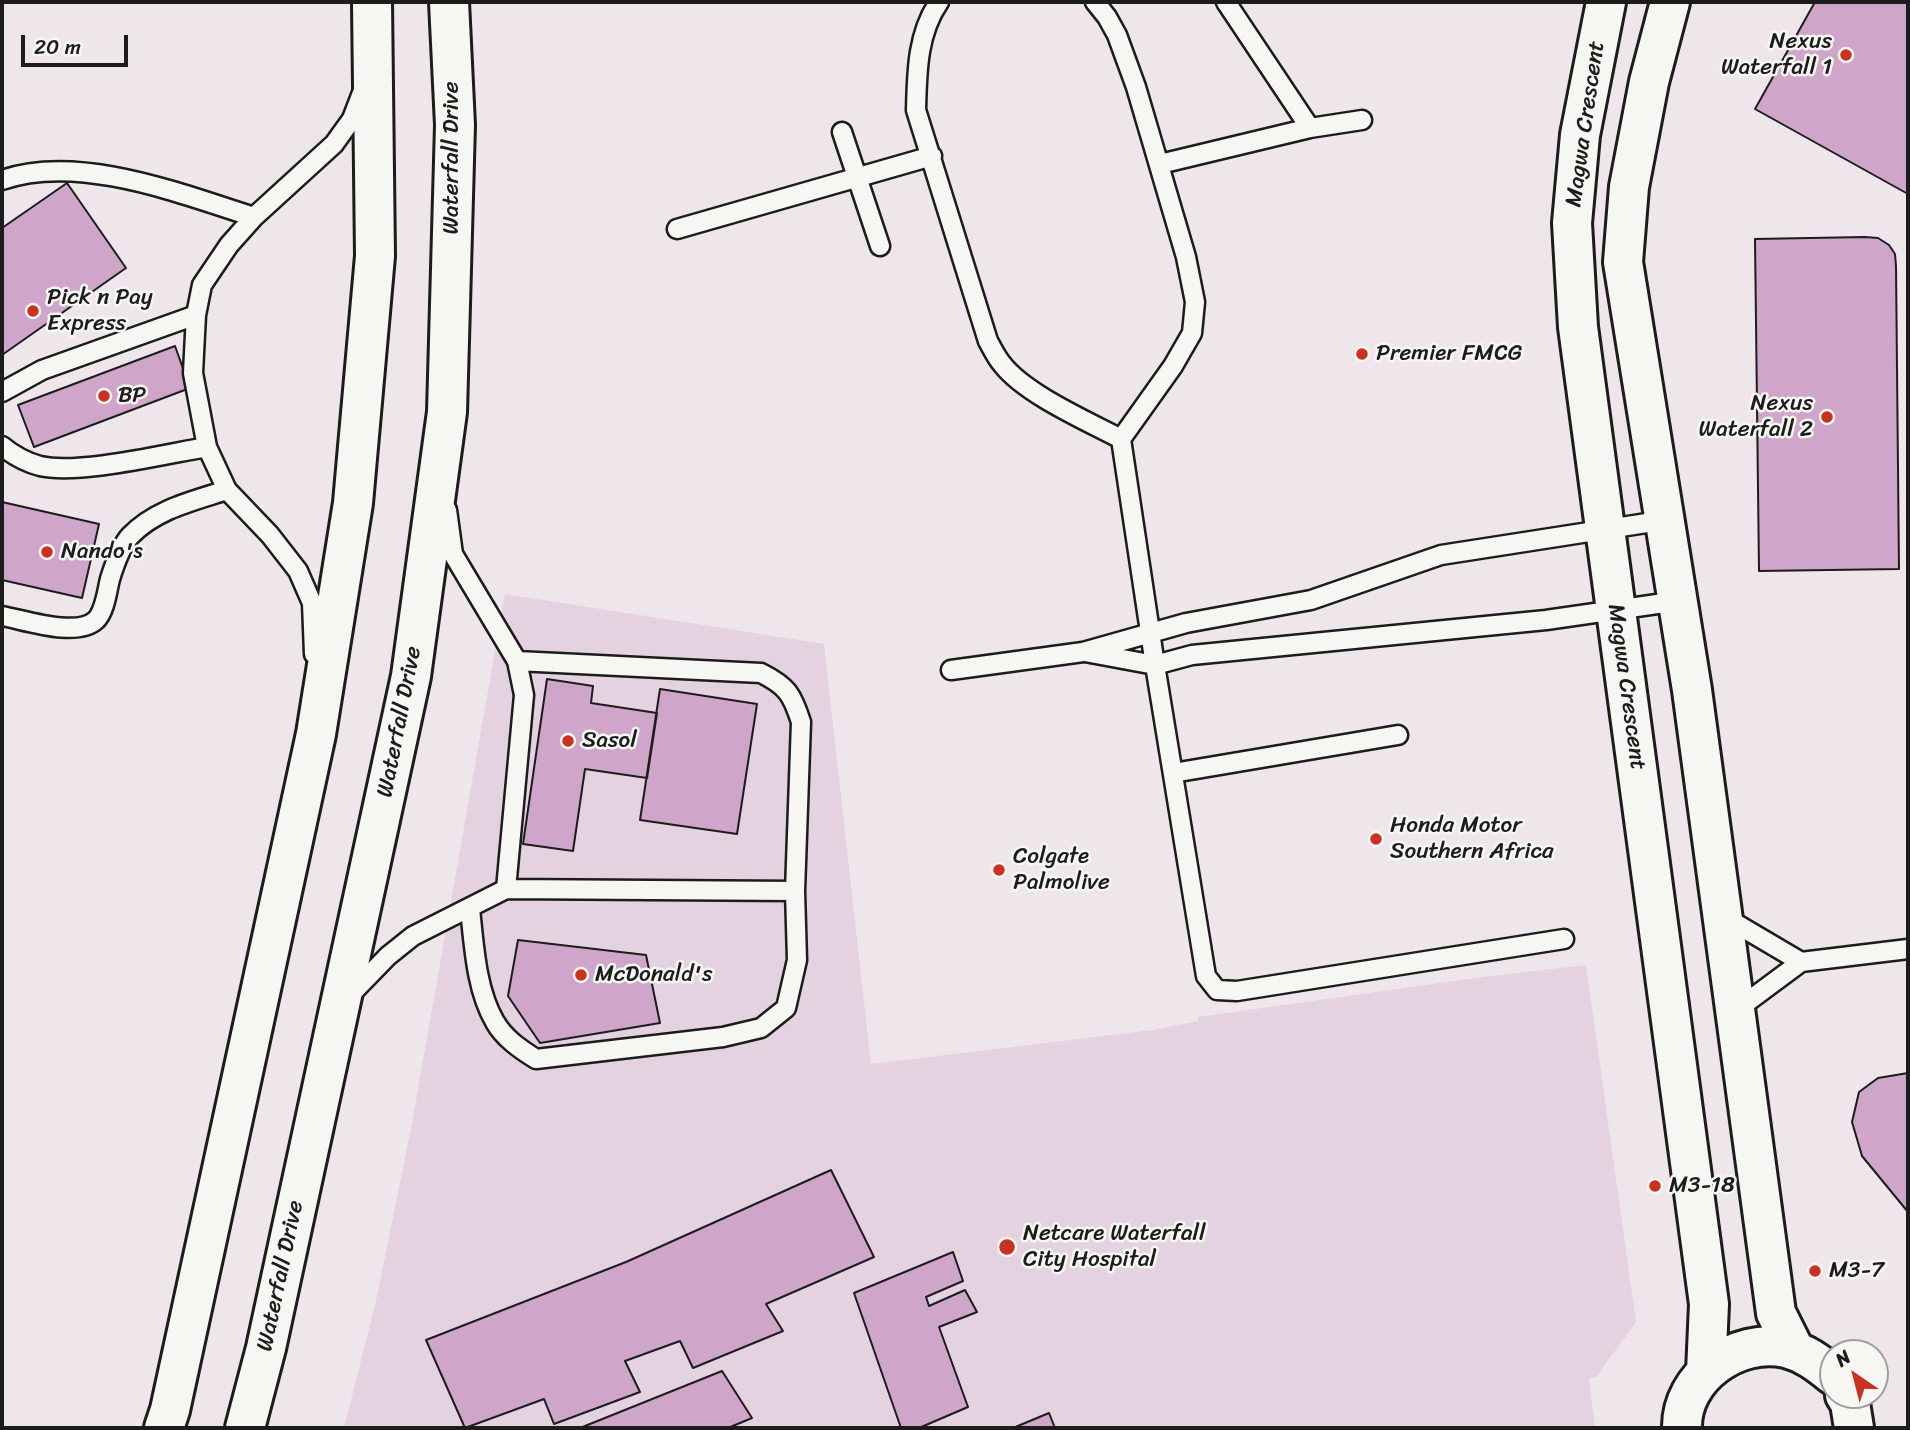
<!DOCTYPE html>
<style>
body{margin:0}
#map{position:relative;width:1910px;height:1430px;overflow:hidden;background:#eee6ea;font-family:Sriracha,sans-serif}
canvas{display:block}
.frame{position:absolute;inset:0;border:4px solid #1c1c1c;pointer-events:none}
.north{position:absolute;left:1819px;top:1339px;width:70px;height:70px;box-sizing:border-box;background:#f6f6f2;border:2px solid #9f9f9c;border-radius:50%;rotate:325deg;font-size:19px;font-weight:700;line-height:28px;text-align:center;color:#1c1c1c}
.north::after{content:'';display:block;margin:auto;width:24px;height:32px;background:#c8321e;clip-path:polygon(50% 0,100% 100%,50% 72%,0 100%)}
.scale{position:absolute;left:21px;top:35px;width:107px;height:32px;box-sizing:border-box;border:4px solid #1c1c1c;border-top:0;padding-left:9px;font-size:21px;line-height:24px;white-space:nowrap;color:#1c1c1c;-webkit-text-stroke:5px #f6f6f2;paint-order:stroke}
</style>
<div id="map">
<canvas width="1910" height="1430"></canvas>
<div class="frame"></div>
<div class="north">N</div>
<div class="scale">20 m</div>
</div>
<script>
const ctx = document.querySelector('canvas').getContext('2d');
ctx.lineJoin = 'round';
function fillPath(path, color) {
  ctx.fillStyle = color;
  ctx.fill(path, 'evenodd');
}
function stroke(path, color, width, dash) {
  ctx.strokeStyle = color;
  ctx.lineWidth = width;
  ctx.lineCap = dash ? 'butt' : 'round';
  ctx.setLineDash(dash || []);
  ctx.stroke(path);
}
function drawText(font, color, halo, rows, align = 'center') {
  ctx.font = font + ' Sriracha,sans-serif';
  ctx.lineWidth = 5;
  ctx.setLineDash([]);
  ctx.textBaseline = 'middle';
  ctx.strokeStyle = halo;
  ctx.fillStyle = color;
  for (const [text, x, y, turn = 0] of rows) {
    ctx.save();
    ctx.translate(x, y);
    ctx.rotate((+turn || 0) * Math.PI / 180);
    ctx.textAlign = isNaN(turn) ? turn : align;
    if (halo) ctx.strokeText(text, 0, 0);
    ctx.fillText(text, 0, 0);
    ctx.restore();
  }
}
const built = new Path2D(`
 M 505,594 L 824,644 L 871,1064 L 1153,1030 L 1198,1021 L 1198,1017 L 1483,977 L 1586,965 L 1636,1322 L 1596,1377 L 1589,1378 L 1595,1428 L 344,1428 L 376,1301 L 411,1129 Z`);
const building = new Path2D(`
 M 1815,2 L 1908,2 L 1908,194 L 1755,109 Z
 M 67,183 L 126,268 L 2,355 L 2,228 Z
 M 1865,237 L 1878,238 L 1889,245 L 1895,254 L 1896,266 L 1899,569 L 1759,571 L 1755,239 Z
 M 175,346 L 190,388 L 34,447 L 18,405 Z
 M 2,502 L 99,524 L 82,598 L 2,580 Z
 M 547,679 L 593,686 L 591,703 L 657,713 L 647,778 L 585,769 L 573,851 L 523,844 Z
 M 660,689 L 757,704 L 737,834 L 640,820 Z
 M 518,940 L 646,955 L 660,1023 L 540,1043 L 508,996 Z
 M 1908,1073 L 1908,1212 L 1862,1156 L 1852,1122 L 1859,1092 L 1878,1078 Z
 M 831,1170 L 874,1257 L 766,1304 L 783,1331 L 693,1368 L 680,1341 L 625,1361 L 640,1392 L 554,1424 L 544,1399 L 465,1428 L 426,1340 L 626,1262 Z
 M 953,1252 L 963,1281 L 926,1297 L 929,1306 L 965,1290 L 977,1312 L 939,1327 L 968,1407 L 919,1428 L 901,1428 L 854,1293 Z
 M 722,1371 L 752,1418 L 728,1428 L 580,1428 Z
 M 1049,1413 L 1055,1428 L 1013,1428 Z`);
const service = new Path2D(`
 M 939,2 C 917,34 917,73 916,110 L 988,341 C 992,348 996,357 1002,364 C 1025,394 1087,421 1121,439
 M 1095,2 L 1107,17 L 1117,35 L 1136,87 L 1186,257 L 1195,302 L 1192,333 L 1173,366 L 1121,439 L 1155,665 L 1206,976 L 1217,990 L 1237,991 L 1564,939
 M 1226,2 L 1310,128
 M 842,132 L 880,246
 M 1160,164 L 1310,128 L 1362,120
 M 2,180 C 78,153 181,194 254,217
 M 677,229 L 932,156
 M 2,392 L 42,370 L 196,315
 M 2,446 C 14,456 25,462 40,466 C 79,475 165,454 207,447
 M 2,616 C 25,620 77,638 96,620 C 105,611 107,591 110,579 C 114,566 121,546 130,536 C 156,509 193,501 227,490
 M 1085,652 L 1155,665 L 1192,655 L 1546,620 L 1678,601
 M 314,654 L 312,603 L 298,571 L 270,535 L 227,490 L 207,447 L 193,373 L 196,315 L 202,285 L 229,245 L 254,217 L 334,144 L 352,119 L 362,93
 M 951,670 L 1083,652 L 1186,623 L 1311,600 L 1441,555 L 1666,520
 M 1173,773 L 1398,735
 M 506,889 L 795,891
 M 470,909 C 474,945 476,990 495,1022 C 504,1038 520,1049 536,1059 L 723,1037 L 761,1028 L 786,1008 L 797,960 L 795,891 L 801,722 C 792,694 787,686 761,673 L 517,661
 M 1723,916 L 1801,962
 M 351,994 L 388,956 L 413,936 L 506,889 L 524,695 L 517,661 L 453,554 L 447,510
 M 1735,1011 L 1801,962 L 1908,949`);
const tertiary = new Path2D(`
 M 1606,2 L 1580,135 L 1572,223 L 1578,327 L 1709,1304 L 1706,1372
 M 1670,2 L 1649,82 L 1629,187 L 1623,262 L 1692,690 L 1776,1313 L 1795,1351
 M 1845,1395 L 1850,1403 L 1854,1428
 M 1682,1428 C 1681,1377 1737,1337 1786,1348 C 1805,1353 1818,1363 1833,1375`);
const secondary = new Path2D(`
 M 164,1428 L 170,1410 L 316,734 L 353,503 L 375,256 L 372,2
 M 245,1428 L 266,1348 L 411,676 L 447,412 L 455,125 L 449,2`);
const markers = [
 [1846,55,7,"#c8321e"],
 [33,311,7,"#c8321e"],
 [1362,354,7,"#c8321e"],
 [104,396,7,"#c8321e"],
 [1827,417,7,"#c8321e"],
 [47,552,7,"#c8321e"],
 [568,741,7,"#c8321e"],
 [1376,839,7,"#c8321e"],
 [999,870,7,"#c8321e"],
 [581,975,7,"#c8321e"],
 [1655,1186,7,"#c8321e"],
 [1007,1247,9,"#c8321e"],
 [1815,1271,7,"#c8321e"]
];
const poiNames = [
 ["Nexus",1832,42,"right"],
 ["Waterfall 1",1832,68,"right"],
 ["Pick n Pay",47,298],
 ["Express",47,324],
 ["Premier FMCG",1376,354],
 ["BP",118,396],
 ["Nexus",1813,404,"right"],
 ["Waterfall 2",1813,430,"right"],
 ["Nando's",61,552],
 ["Sasol",582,741],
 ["Honda Motor",1390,826],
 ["Southern Africa",1390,852],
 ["Colgate",1013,857],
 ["Palmolive",1013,883],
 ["McDonald's",595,975],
 ["M3-18",1669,1186],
 ["Netcare Waterfall",1023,1234],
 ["City Hospital",1023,1260],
 ["M3-7",1829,1271]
];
const streetNames = [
 ["Magwa Crescent",1586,124,-82],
 ["Waterfall Drive",452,158,-90],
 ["Magwa Crescent",1626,687,82],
 ["Waterfall Drive",400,722,-79],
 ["Waterfall Drive",281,1276,-78]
];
fillPath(built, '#e5d2e0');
fillPath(building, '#cfa5ca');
stroke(building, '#1c1c1c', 2);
stroke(service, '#1c1c1c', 23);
stroke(tertiary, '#1c1c1c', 44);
stroke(secondary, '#1c1c1c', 44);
stroke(service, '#f6f6f2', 18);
stroke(tertiary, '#f6f6f2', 38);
stroke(secondary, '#f6f6f2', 38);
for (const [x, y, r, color] of markers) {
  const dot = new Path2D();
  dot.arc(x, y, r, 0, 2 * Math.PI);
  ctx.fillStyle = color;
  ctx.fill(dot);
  stroke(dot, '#f6f6f2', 2.5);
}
drawText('23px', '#1c1c1c', '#f6f6f2', poiNames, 'left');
drawText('23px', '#1c1c1c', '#f6f6f2', streetNames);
</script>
